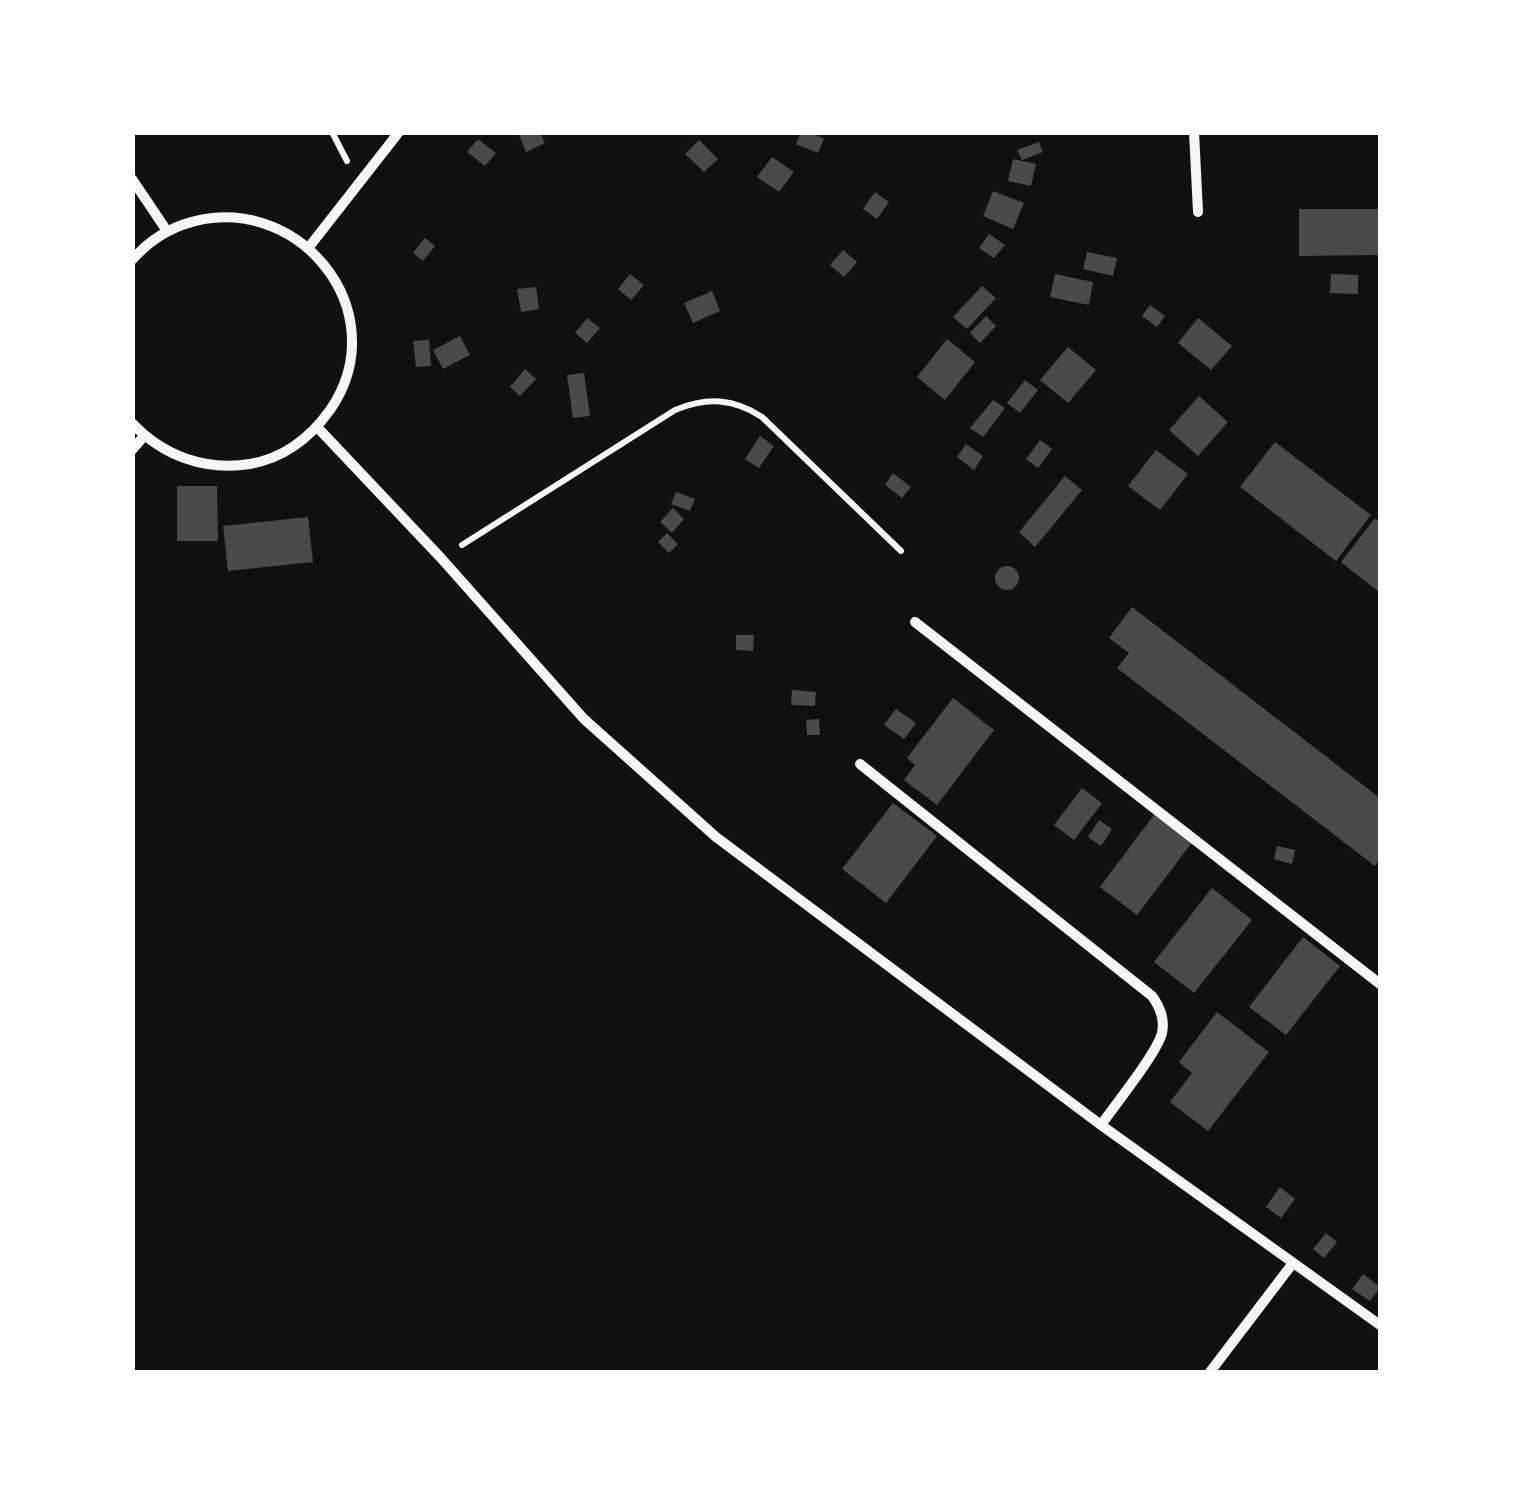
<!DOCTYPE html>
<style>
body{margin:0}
#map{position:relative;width:1513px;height:1505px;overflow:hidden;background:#111;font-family:"Public Sans",sans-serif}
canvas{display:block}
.frame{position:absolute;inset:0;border:135px solid #fff;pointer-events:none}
</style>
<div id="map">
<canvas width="1513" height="1505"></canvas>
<div class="frame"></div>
</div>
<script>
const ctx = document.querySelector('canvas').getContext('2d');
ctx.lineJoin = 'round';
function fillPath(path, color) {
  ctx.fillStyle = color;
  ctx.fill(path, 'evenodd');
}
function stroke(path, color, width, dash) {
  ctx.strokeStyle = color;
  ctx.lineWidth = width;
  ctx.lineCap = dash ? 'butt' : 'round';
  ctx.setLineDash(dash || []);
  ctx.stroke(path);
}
const building = new Path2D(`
 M 518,132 L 540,132 L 545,143 L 526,152 Z
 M 801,132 L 810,132 L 824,139 L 818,153 L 796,144 Z
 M 478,139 L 496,153 L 485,166 L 467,152 Z
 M 699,140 L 718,159 L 704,172 L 685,154 Z
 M 1039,142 L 1043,152 L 1022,160 L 1017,150 Z
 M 772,157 L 794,172 L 779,192 L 757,177 Z
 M 1013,159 L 1036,164 L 1031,186 L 1008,181 Z
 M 993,191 L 1024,203 L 1013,229 L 983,216 Z
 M 875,192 L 889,202 L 877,219 L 863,209 Z
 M 1299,209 L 1380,209 L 1380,255 L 1299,256 Z
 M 989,234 L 1005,245 L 994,258 L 979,248 Z
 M 425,238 L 435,246 L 423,261 L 413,253 Z
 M 843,250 L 857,262 L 844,277 L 830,265 Z
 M 1087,252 L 1117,258 L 1113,276 L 1083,269 Z
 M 630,274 L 644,285 L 631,300 L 618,289 Z
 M 1055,274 L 1093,282 L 1089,305 L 1050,297 Z
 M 1331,274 L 1358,275 L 1358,294 L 1330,293 Z
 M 982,286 L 996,298 L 967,329 L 953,317 Z
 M 536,287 L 539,309 L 521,312 L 517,289 Z
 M 712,291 L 720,311 L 693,323 L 684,303 Z
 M 1150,305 L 1165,316 L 1157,327 L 1142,316 Z
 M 986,316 L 996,326 L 980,343 L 970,333 Z
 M 587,318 L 600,328 L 587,343 L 575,333 Z
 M 1198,318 L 1232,346 L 1211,370 L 1178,343 Z
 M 460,336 L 470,355 L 443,369 L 433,350 Z
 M 947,339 L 975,362 L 945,400 L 917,377 Z
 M 429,340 L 431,366 L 416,367 L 413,341 Z
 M 1068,347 L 1096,370 L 1068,403 L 1040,380 Z
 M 525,369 L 536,379 L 520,396 L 510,387 Z
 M 584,373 L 590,416 L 573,418 L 567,375 Z
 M 1025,380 L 1038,390 L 1020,413 L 1007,403 Z
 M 1199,396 L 1228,422 L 1198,456 L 1169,430 Z
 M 993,400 L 1005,408 L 983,437 L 970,428 Z
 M 760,436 L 774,446 L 759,468 L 745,459 Z
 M 1040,440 L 1052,449 L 1038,468 L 1026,459 Z
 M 1275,442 L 1371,515 L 1336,561 L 1240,487 Z
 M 966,444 L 983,456 L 974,470 L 957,457 Z
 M 1156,450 L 1188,474 L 1160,510 L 1128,486 Z
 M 893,473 L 911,487 L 902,498 L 885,485 Z
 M 1065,476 L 1082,490 L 1035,547 L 1019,532 Z
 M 177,486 L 217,486 L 218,541 L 177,541 Z
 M 676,492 L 695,499 L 690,511 L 671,504 Z
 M 673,508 L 684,519 L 672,533 L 660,522 Z
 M 308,517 L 313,562 L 228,571 L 223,526 Z
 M 1375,518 L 1380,522 L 1380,593 L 1341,562 Z
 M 667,533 L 678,544 L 669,553 L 658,542 Z
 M995 578a12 12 0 1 1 24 0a12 12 0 1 1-24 0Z
 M 1132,607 L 1380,798 L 1380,858 L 1375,866 L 1117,668 L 1129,653 L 1109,638 Z
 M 736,635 L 754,635 L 753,651 L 736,650 Z
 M 792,690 L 816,692 L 815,706 L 791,705 Z
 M 953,698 L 994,730 L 937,805 L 904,780 L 915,765 L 907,758 Z
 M 896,709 L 916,723 L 904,739 L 884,725 Z
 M 819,719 L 820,735 L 807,735 L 806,720 Z
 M 1082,788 L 1102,803 L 1074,840 L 1054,825 Z
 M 893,803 L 937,836 L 886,903 L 842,869 Z
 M 1156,812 L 1194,840 L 1137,915 L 1100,887 Z
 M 1099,820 L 1112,829 L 1101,846 L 1088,837 Z
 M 1277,846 L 1295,850 L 1292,864 L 1274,859 Z
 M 1212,888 L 1252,920 L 1194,993 L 1154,962 Z
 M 1303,937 L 1340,966 L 1286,1035 L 1249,1007 Z
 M 1217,1012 L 1269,1052 L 1208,1131 L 1170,1102 L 1192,1073 L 1179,1062 Z
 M 1280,1187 L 1295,1199 L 1281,1218 L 1266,1207 Z
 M 1326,1233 L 1337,1242 L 1324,1258 L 1313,1249 Z
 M 1363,1274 L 1380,1287 L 1370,1301 L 1352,1289 Z`);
const path = new Path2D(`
 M 332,132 L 347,161
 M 462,545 L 675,410 C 707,397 733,398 762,417 L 901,551`);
const minor = new Path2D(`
 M 1194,132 L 1198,212
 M 132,179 L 167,231
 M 309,247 L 399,132
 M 132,260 C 146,244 163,232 182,225 C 294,185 399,310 330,410 C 310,438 284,458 250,464 C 205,471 163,456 132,423
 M 318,428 L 441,558 L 584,719 L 716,837 L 1101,1125 L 1380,1325
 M 132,450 L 144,436
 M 915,622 L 1380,984
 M 860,764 L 1152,996 C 1160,1007 1165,1019 1162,1033 C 1157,1053 1115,1105 1101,1125
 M 1210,1372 L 1293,1263`);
fillPath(building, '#4a4a4a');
stroke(path, '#f5f5f5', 6);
stroke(minor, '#f5f5f5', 10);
</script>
